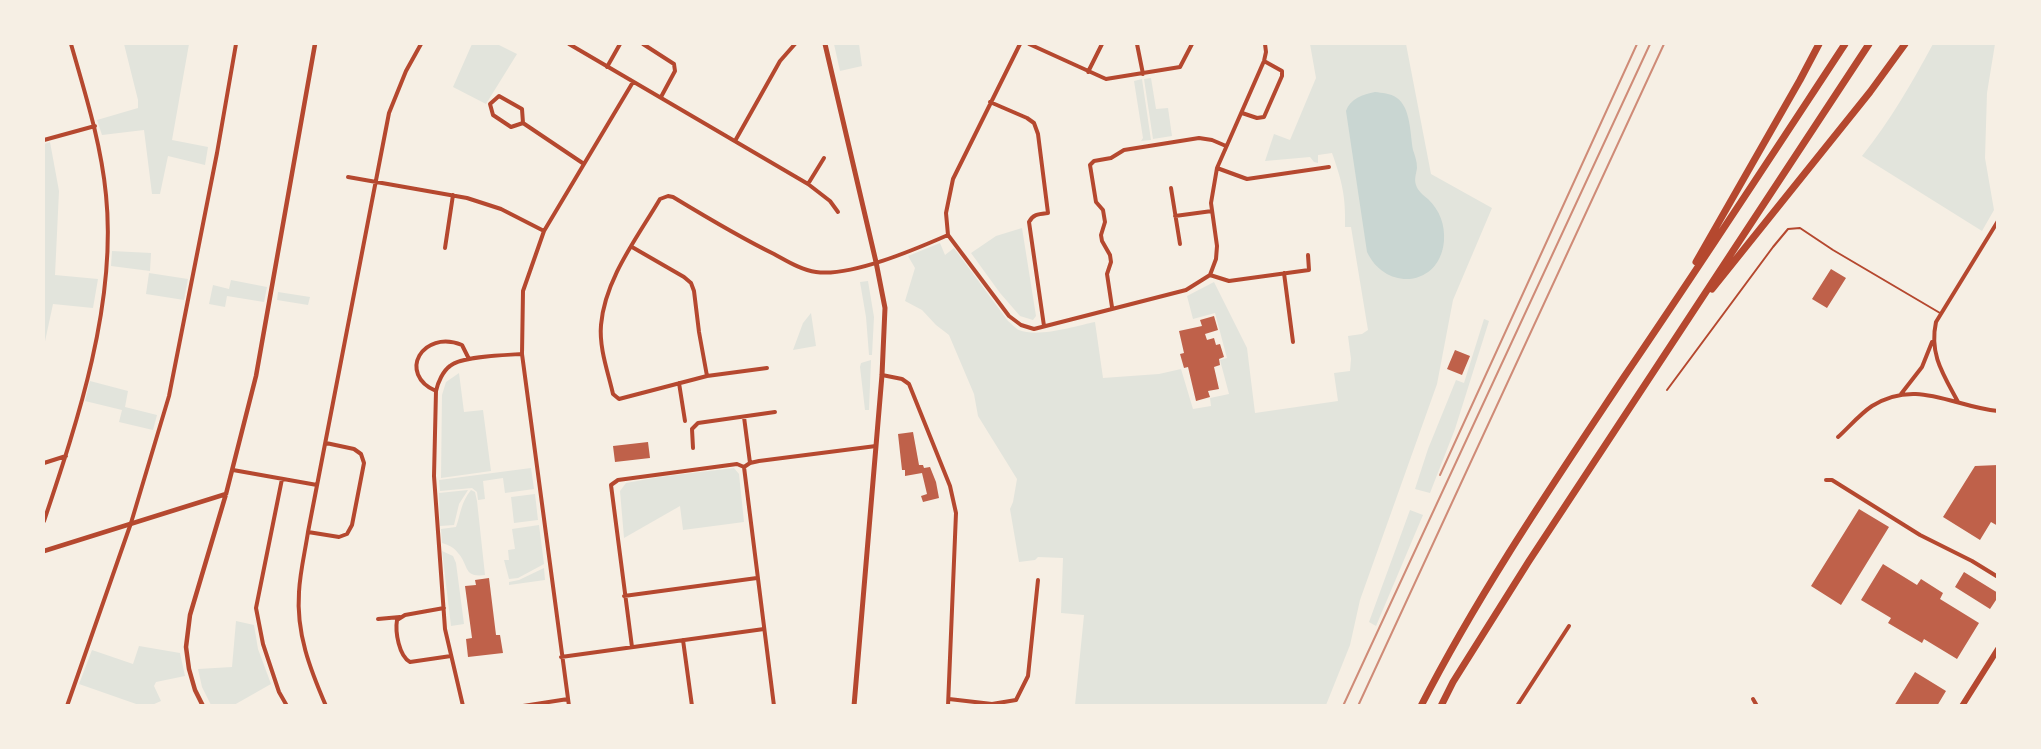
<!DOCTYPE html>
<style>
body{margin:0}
#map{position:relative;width:2041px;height:749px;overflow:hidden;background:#f6efe4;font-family:"Public Sans",sans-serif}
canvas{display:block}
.frame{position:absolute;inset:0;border:45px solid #f6efe4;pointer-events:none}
</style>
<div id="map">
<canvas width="2041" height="749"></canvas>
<div class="frame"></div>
</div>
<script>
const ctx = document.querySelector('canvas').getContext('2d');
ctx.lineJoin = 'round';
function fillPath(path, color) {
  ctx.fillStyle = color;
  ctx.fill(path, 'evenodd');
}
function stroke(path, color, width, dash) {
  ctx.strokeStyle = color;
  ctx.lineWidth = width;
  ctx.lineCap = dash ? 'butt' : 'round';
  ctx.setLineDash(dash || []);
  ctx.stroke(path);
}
const green = new Path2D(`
 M 124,44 L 189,44 L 172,140 L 208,147 L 205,165 L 168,156 L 160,194 L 152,194 L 144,130 L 102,135 L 97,120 L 138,108 L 138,100 Z
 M 472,44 L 497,44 L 517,54 L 486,104 L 453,87 Z
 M 834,44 L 859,44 L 862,66 L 840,71 Z
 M 1310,44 L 1406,44 L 1431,174 L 1492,208 L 1453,300 L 1437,384 L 1360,600 L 1350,645 L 1326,705 L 1075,705 L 1084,615 L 1061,613 L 1063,558 L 1038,557 L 1035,560 L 1019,562 L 1010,509 L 1013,502 L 1017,479 L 978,416 L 974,394 L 949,335 L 936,325 L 922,310 L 905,301 L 915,268 L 908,256 L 940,243 L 945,255 L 954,248 L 1008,321 C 1012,324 1016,329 1019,330 C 1038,338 1076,326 1095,322 L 1103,378 L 1159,374 L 1181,369 L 1193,409 L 1211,406 L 1210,398 L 1229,394 L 1220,360 L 1227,358 L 1215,313 L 1193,319 L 1187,296 L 1214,282 L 1247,348 L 1255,413 L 1338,401 L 1334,373 L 1350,371 L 1351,359 L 1348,336 L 1362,334 L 1368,330 L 1351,227 L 1345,227 C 1346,197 1342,181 1332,153 L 1318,155 L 1318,163 L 1314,162 L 1310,157 L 1265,161 L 1274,134 L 1290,140 L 1316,78 Z
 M 1933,44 L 1995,44 L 1987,93 L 1985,158 L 1994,210 L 1982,231 L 1862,156 C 1890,121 1912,83 1933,44 Z
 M 1151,78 L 1156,109 L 1168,108 L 1172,136 L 1153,139 L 1144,79 Z
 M 1142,79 L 1151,140 L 1141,141 L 1143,138 L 1134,81 Z
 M 50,142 L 59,191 L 55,275 L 98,279 L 93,308 L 53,304 L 44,346 L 44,144 Z
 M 1022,228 L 1036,316 L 1033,320 L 1020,316 L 1000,293 L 971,253 L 996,236 Z
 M 112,251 L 151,253 L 150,271 L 111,266 Z
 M 149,273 L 188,279 L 184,300 L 146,294 Z
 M 231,280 L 267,287 L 264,302 L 227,296 L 225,307 L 209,304 L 213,285 L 229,289 Z
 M 868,281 L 874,317 L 872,355 L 869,355 L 866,317 L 860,282 Z
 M 278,292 L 310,297 L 308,305 L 277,300 Z
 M 811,313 L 816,346 L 793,350 L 803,323 Z
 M 1484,319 L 1489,321 L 1455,429 L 1430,493 L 1415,489 L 1428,449 L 1456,380 L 1464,383 Z
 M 871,360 L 869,410 L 865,410 L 860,367 L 861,363 Z
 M 459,373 L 464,412 L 483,410 L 491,471 L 441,478 L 442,395 L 446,382 Z
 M 90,381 L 128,391 L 125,407 L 157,415 L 153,430 L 119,422 L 122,410 L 85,401 Z
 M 531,468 L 534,489 L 505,493 L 503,478 L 483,481 L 485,499 L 478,500 L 477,492 L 472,488 L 440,491 L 439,480 Z
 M 734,468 L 739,474 L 744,522 L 683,530 L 680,506 L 624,538 L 620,491 L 626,483 L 659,477 Z
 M 468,490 L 459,504 L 454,525 L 440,526 L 439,493 Z
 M 471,490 L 475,492 L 477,501 L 485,575 C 463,578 469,565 458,553 C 454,547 448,545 442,543 L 441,529 L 456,527 C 461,513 461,502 471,490 Z
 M 535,494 L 538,520 L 514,523 L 511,497 Z
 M 1410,510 L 1423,515 L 1376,626 L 1369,622 Z
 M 539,525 L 544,564 L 518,578 L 509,579 L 504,560 L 509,560 L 508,550 L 515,549 L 512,529 Z
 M 442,551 L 453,556 L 456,563 L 464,624 L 451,626 Z
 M 544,568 L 545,580 L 509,585 L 509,582 L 519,580 Z
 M 236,621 L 254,625 L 258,649 L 271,684 L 234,705 L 211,705 L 202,687 L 198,669 L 232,667 Z
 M 139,646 L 180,653 L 185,676 L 156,682 L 154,686 L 161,701 L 152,705 L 139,705 L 79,684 L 92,650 L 133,664 Z`);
const water = new Path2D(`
 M 1375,92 C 1382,93 1390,93 1397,98 C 1411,108 1410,134 1413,150 C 1415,156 1417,161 1417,168 C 1416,175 1414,179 1416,185 C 1418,191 1423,195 1428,199 C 1440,211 1445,224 1444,241 C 1440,287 1386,292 1367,252 L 1346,111 C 1350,99 1363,94 1375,92 Z`);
const building = new Path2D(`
 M 1831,269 L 1846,278 L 1827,308 L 1812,299 Z
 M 1214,316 L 1218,330 L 1205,334 L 1207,340 L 1214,338 L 1216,345 L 1220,344 L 1224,357 L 1219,359 L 1220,365 L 1214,367 L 1219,389 L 1208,391 L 1210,397 L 1196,401 L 1188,367 L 1184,368 L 1180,354 L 1184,353 L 1179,331 L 1202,326 L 1200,320 Z
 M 1455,350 L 1470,356 L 1462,375 L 1447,369 Z
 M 913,432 L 919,465 L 923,465 L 924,468 L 930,467 L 936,482 L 939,498 L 923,502 L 921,496 L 927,494 L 922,473 L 905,476 L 905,470 L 902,470 L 898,434 Z
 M 648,442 L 650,458 L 615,462 L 613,446 Z
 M 1998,465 L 1998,526 L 1991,522 L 1980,540 L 1943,517 L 1975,466 Z
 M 1859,509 L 1889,527 L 1841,605 L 1811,586 Z
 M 1883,564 L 1917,585 L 1921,579 L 1943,593 L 1940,599 L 1979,623 L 1957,659 L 1924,639 L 1922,643 L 1888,623 L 1891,618 L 1861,600 Z
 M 1964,572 L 1998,593 L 1998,597 L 1990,609 L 1955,587 Z
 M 489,578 L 496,635 L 500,635 L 503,653 L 468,657 L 466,639 L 472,638 L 465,586 L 476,585 L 475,580 Z
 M 1915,672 L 1946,691 L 1937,706 L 1894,706 Z`);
const service = new Path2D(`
 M 1667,390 L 1773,247 L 1788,229 L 1800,228 L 1833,250 L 1940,313`);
const minor = new Path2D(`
 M 569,44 L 808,184 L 830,201 L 838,212
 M 643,44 L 674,64 L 675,71 L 661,97
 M 1020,44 L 953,179 L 946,213 L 948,235 L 1009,316 L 1021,325 L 1034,329 L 1186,290 L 1210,275 L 1216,259 L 1217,246 L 1211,203 L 1217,168 L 1264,61 L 1266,52 L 1265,44
 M 1029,44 L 1106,79 L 1180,67 L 1192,44
 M 1137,44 L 1143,74
 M 607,67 L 620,44
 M 1088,72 L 1102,44
 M 990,102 L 1027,118 L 1034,123 L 1038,134 L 1048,213 C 1039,214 1033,214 1029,222 L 1044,326
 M 1242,113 L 1257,118 L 1264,117 L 1282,76 L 1282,71 L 1264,61
 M 523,123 L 522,109 L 499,96 L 490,104 L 493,115 L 511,127 L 523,123 L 584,164
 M 44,140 L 95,126
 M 735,141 L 780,61 L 795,44
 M 1217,168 L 1247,179 L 1329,167
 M 348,177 L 467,198 L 501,209 L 544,231
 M 808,184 L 824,158
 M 1171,188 L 1180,244
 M 1175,216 L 1212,211
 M 632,247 L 684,277 L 691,283 L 694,291 L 699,332 L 707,376
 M 445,248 L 453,195
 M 1284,273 L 1293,342
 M 1210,275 L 1229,281 L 1309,270 L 1308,255
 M 1112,307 L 1107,274 L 1111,262 L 1110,255 L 1102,241 L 1101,235 L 1105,222 L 1103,210 L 1096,202 L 1090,165 L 1094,161 L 1111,158 L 1124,150 L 1199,138 L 1212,140 L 1226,146
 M 767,368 L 707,376 L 619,399 L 613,394 C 608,372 599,348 601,325 C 605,279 637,238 660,199 L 668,196 L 673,197 C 706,217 739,237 774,254 C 787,261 801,270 816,272 C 851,277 916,249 948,235
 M 882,375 L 902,379 L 909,384 L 950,486 L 956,513 L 948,706
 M 679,383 L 685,421
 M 436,391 C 397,374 422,329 462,345 L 469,359
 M 1901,394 L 1922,367 L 1932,342
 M 1958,402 C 1943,374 1929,354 1936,322 L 1998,221
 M 744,417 L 750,463
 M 1838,437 C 1849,427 1860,414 1872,406 C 1917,378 1953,407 1998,411
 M 693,448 L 692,429 L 698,423 L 775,412
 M 44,463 L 66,456
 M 744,467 L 774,706
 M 233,470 L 317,485
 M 282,479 L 256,608 L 263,644 L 279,692 L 287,706
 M 1826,480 L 1832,480 L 1920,535 L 1972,561 L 1998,577
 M 44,521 C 78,420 117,303 106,195 C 101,143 85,93 71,44
 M 308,532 L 339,537 L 347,534 L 352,525 L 364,463 L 361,454 L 354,449 L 326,443
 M 624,596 L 757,578
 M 444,608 L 405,615 L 397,620 C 395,632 399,656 410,662 L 451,656
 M 378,619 L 400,617
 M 683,640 L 692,706
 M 632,647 L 611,485 L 618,480 L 737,464 L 744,467 L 750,463 L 759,461 L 876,446
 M 561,657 L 764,629
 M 949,699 L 992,704 L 1016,700 L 1028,676 L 1038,580
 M 1753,699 L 1757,706
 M 67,706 L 131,523 L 169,396 L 217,153 L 236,44
 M 326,706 C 310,669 296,633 299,592 C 300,572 305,552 308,532 L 389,113 L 406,71 L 421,44
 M 463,706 L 445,629 L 434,476 L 436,391 C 438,382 443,371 450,366 C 462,356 506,355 522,354
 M 523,706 L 568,699
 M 569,706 L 522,354 L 523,291 L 544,231 L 633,82
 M 1517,706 L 1569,626`);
const tertiary = new Path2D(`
 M 44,551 L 226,494
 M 203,706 L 195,690 L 189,669 L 186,647 L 190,615 L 226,494 L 256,376 L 315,44`);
const secondary = new Path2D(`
 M 825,44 L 876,262 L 885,308 L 882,375 L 854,706`);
const primary = new Path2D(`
 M 1962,706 L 1998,649`);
const motorway = new Path2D(`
 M 1696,262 L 1800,80 L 1819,44
 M 1712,289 L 1870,92 L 1905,44
 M 1421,706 C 1480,591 1553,484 1624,377 C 1699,267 1772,155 1845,44
 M 1441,706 L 1453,682 L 1529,561 L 1869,44`);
const rail = new Path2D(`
 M 1440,475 L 1637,44
 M 1343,706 L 1650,44
 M 1358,706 L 1664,44`);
fillPath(green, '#e2e4dc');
fillPath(water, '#c9d6d2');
fillPath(building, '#bf614a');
stroke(service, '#b5482f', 2);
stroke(minor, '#b5482f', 4);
stroke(tertiary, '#b5482f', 4.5);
stroke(secondary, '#b5482f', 5);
stroke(primary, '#b5482f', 6);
stroke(motorway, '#b5482f', 7);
stroke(rail, '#cf8b77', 2);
</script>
